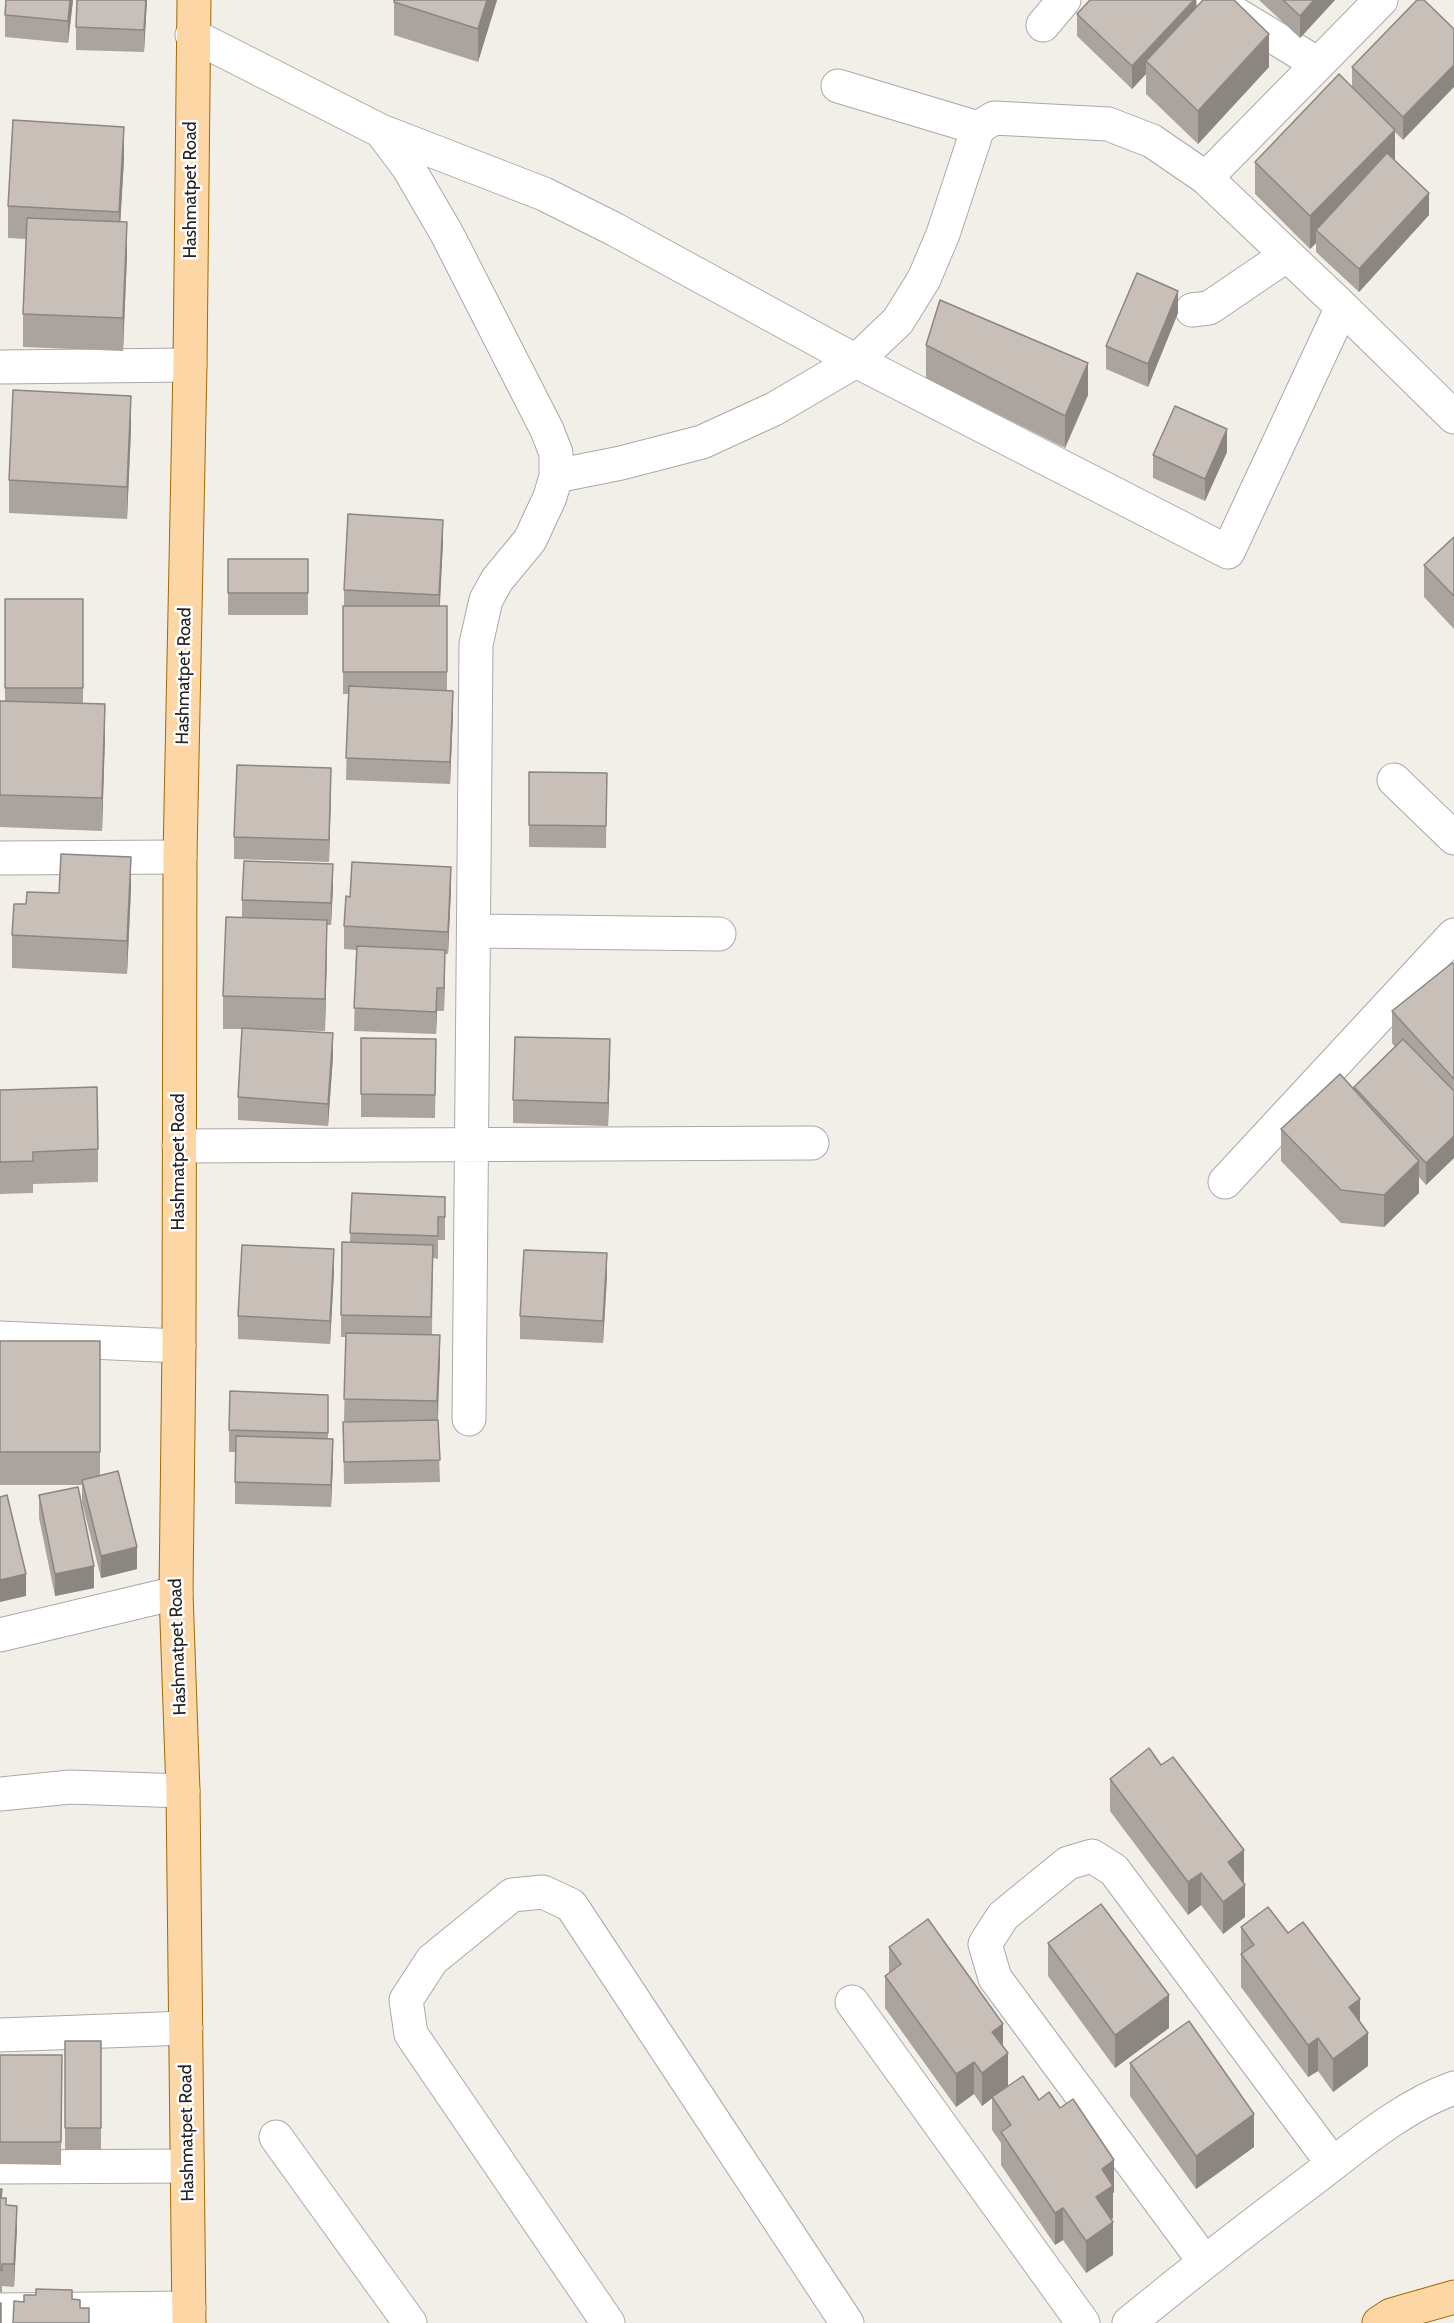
<!DOCTYPE html>
<style>
body{margin:0}
canvas{display:block;background:#f2efe9}
</style>
<canvas width="1454" height="2323"></canvas>
<script>
const ctx = document.querySelector('canvas').getContext('2d');
ctx.lineJoin = 'round';
function stroke(path, color, width, dash) {
  ctx.strokeStyle = color;
  ctx.lineWidth = width;
  ctx.lineCap = dash ? 'butt' : 'round';
  ctx.setLineDash(dash || []);
  ctx.stroke(path);
}
function fillPath(path, color) {
  ctx.fillStyle = color;
  ctx.fill(path, 'evenodd');
}
function drawText(font, color, halo, rows, align = 'center') {
  ctx.font = font + ' Cabin,sans-serif';
  ctx.lineWidth = 5;
  ctx.setLineDash([]);
  ctx.textBaseline = 'middle';
  ctx.strokeStyle = halo;
  ctx.fillStyle = color;
  for (const [text, x, y, turn = 0] of rows) {
    ctx.save();
    ctx.translate(x, y);
    ctx.rotate((+turn || 0) * Math.PI / 180);
    ctx.textAlign = isNaN(turn) ? turn : align;
    if (halo) ctx.strokeText(text, 0, 0);
    ctx.fillText(text, 0, 0);
    ctx.restore();
  }
}
const minor = new Path2D(`
 M 1213,0 L 1318,64
 M 1043,25 L 1064,0
 M 192,35 L 381,131 L 408,167 L 447,234 L 547,430 L 556,453 L 556,476 L 550,497 L 530,540 L 497,580 L 486,600 L 476,644 L 469,1419
 M 838,86 L 978,128
 M 381,131 L 544,194 L 614,229 L 856,361 L 1228,552 L 1342,307
 M 1206,178 L 1381,0
 M 1192,310 L 1209,308 L 1287,255
 M 0,367 L 190,365
 M 556,476 L 621,463 L 702,442 L 774,409 L 856,361 L 898,321 L 924,279 L 943,234 L 978,128 L 994,118 L 1108,124 L 1152,141 L 1206,178 L 1342,307 L 1454,417
 M 1394,780 L 1454,838
 M 0,858 L 180,857
 M 475,931 L 719,934
 M 179,1146 L 812,1143
 M 1225,1182 L 1454,935
 M 0,1338 L 179,1346
 M 0,1635 L 176,1593
 M 0,1794 L 70,1787 L 183,1791
 M 852,2002 L 1083,2323
 M 0,2035 L 186,2028
 M 276,2137 L 410,2323
 M 0,2167 L 187,2166
 M 1204,2261 L 995,1978 L 985,1944 L 1003,1916 L 1068,1863 L 1092,1856 L 1114,1870 L 1333,2164
 M 0,2310 L 189,2308
 M 608,2323 L 411,2034 L 406,2000 L 432,1960 L 512,1895 L 543,1892 L 571,1905 L 847,2323
 M 1129,2323 C 1190,2273 1253,2224 1316,2177 C 1359,2144 1403,2106 1454,2088`);
const major = new Path2D(`
 M 189,2323 L 183,1791 L 176,1593 L 179,1346 L 180,857 L 190,365 L 194,0
 M 1379,2323 L 1391,2315 L 1454,2297`);
const wall = new Path2D(`
 M 73,0 L 68,43 L 5,37 L 5,15 Z
 M 147,0 L 144,52 L 76,50 L 76,27 Z
 M 497,0 L 478,62 L 394,35 L 394,2 Z
 M 1196,0 L 1196,7 L 1269,67 L 1198,144 L 1146,94 L 1146,74 L 1132,89 L 1077,36 L 1077,14 Z
 M 1259,0 L 1335,0 L 1300,38 Z
 M 1417,0 L 1403,140 L 1395,132 L 1395,160 L 1429,215 L 1359,292 L 1316,252 L 1316,243 L 1310,249 L 1255,194 L 1255,162 L 1352,87 L 1352,67 Z
 M 124,159 L 120,222 L 127,255 L 123,351 L 23,347 L 23,314 L 26,239 L 8,238 L 8,206 Z
 M 1178,313 L 1148,387 L 1106,369 L 1106,346 Z
 M 926,345 L 1088,395 L 1065,448 L 926,378 Z
 M 131,429 L 127,519 L 9,513 L 9,480 Z
 M 1227,452 L 1205,501 L 1153,478 L 1153,455 Z
 M 1454,537 L 1454,629 L 1424,597 L 1424,565 Z
 M 443,542 L 440,606 L 447,606 L 447,691 L 453,714 L 450,784 L 346,780 L 348,694 L 343,694 L 343,606 L 344,606 L 344,590 Z
 M 228,559 L 308,559 L 308,615 L 228,615 Z
 M 5,599 L 83,599 L 83,703 L 105,736 L 102,831 L 0,827 L 0,701 L 5,701 Z
 M 607,773 L 606,848 L 529,847 L 529,825 Z
 M 331,790 L 329,862 L 234,859 L 234,837 Z
 M 333,887 L 331,925 L 327,925 L 325,1031 L 286,1030 L 333,1056 L 328,1126 L 238,1120 L 238,1097 L 242,1029 L 223,1029 L 223,996 L 242,918 L 242,900 Z
 M 131,889 L 127,974 L 12,968 L 12,935 L 26,904 L 59,893 Z
 M 451,889 L 448,954 L 445,954 L 444,1011 L 437,1011 L 436,1034 L 354,1031 L 356,950 L 344,949 L 344,926 L 350,897 Z
 M 1454,964 L 1454,1158 L 1426,1185 L 1419,1177 L 1419,1193 L 1384,1227 L 1341,1223 L 1281,1161 L 1281,1129 L 1354,1089 L 1354,1087 L 1395,1047 L 1392,1043 L 1392,1011 Z
 M 361,1038 L 436,1061 L 435,1118 L 361,1117 Z
 M 610,1061 L 608,1126 L 513,1123 L 513,1100 Z
 M 0,1090 L 98,1149 L 98,1182 L 33,1184 L 33,1193 L 0,1194 Z
 M 352,1193 L 445,1197 L 445,1240 L 438,1240 L 438,1259 L 433,1258 L 432,1335 L 440,1358 L 438,1420 L 440,1482 L 344,1484 L 343,1422 L 361,1422 L 344,1421 L 346,1337 L 341,1337 L 341,1315 L 350,1243 Z
 M 334,1272 L 330,1344 L 238,1339 L 238,1316 Z
 M 607,1276 L 603,1343 L 520,1339 L 520,1316 Z
 M 0,1341 L 100,1341 L 100,1475 L 137,1569 L 101,1578 L 82,1502 L 82,1485 L 0,1485 Z
 M 328,1395 L 328,1439 L 333,1462 L 331,1507 L 235,1504 L 235,1452 L 229,1452 L 229,1430 Z
 M 39,1495 L 94,1588 L 55,1596 L 39,1518 Z
 M 1110,1779 L 1244,1883 L 1245,1917 L 1223,1934 L 1201,1905 L 1188,1915 L 1110,1811 Z
 M 1241,1927 L 1288,1933 L 1360,2021 L 1368,2066 L 1333,2092 L 1318,2071 L 1308,2077 L 1241,1987 Z
 M 1048,1943 L 1169,2028 L 1115,2068 L 1048,1976 Z
 M 889,1947 L 1003,2048 L 1008,2086 L 1039,2100 L 1114,2192 L 1113,2193 L 1113,2218 L 1111,2220 L 1113,2255 L 1086,2273 L 1063,2240 L 1055,2245 L 1001,2165 L 1001,2143 L 992,2130 L 992,2098 L 982,2106 L 974,2094 L 956,2107 L 885,2008 L 885,1976 L 889,1973 Z
 M 65,2041 L 101,2041 L 101,2150 L 65,2150 Z
 M 0,2055 L 62,2055 L 61,2165 L 0,2164 Z
 M 1130,2063 L 1254,2147 L 1196,2189 L 1130,2096 Z
 M 0,2189 L 2,2198 L 17,2228 L 14,2287 L 2,2286 L 2,2293 L 0,2292 Z`);
const shadedWall = new Path2D(`
 M 70,0 L 73,0 L 68,43 L 68,21 Z
 M 146,0 L 147,0 L 144,52 L 144,30 Z
 M 487,0 L 497,0 L 478,62 L 478,29 Z
 M 1194,0 L 1196,0 L 1196,20 L 1146,61 L 1146,74 L 1132,89 L 1132,66 Z
 M 1314,0 L 1335,0 L 1300,38 L 1300,16 Z
 M 1269,34 L 1269,67 L 1198,144 L 1198,111 Z
 M 1454,65 L 1454,87 L 1403,140 L 1403,117 Z
 M 124,127 L 124,159 L 119,245 L 119,212 Z
 M 1395,130 L 1395,162 L 1316,230 L 1316,243 L 1310,249 L 1310,216 Z
 M 1429,193 L 1429,215 L 1359,292 L 1359,269 Z
 M 127,222 L 127,255 L 123,351 L 123,318 Z
 M 1178,291 L 1178,313 L 1148,387 L 1148,364 Z
 M 1088,363 L 1088,395 L 1065,448 L 1065,416 Z
 M 131,396 L 131,429 L 127,519 L 127,487 Z
 M 1227,429 L 1227,452 L 1205,501 L 1205,479 Z
 M 443,520 L 443,542 L 439,617 L 439,595 Z
 M 453,691 L 453,714 L 450,784 L 450,762 Z
 M 105,704 L 105,736 L 102,831 L 102,798 Z
 M 331,768 L 331,790 L 329,862 L 329,840 Z
 M 131,857 L 131,889 L 127,974 L 127,941 Z
 M 333,864 L 333,887 L 331,925 L 331,903 Z
 M 451,867 L 451,889 L 448,954 L 448,932 Z
 M 327,920 L 327,953 L 325,1031 L 325,999 Z
 M 445,950 L 445,973 L 444,1011 L 444,988 Z
 M 437,988 L 437,1011 L 436,1034 L 436,1012 Z
 M 333,1033 L 333,1056 L 328,1126 L 328,1104 Z
 M 610,1039 L 610,1061 L 608,1126 L 608,1103 Z
 M 1454,1136 L 1454,1158 L 1426,1185 L 1426,1163 Z
 M 1419,1161 L 1419,1193 L 1384,1227 L 1384,1195 Z
 M 334,1249 L 334,1272 L 330,1344 L 330,1321 Z
 M 607,1253 L 607,1276 L 603,1343 L 603,1321 Z
 M 440,1335 L 440,1358 L 437,1424 L 437,1401 Z
 M 333,1439 L 333,1462 L 331,1507 L 331,1485 Z
 M 137,1547 L 137,1569 L 101,1578 L 101,1556 Z
 M 94,1566 L 94,1588 L 55,1596 L 55,1574 Z
 M 26,1574 L 26,1596 L 0,1602 L 0,1580 Z
 M 1244,1850 L 1244,1883 L 1228,1862 Z
 M 1201,1873 L 1201,1905 L 1188,1915 L 1188,1882 Z
 M 1245,1885 L 1245,1917 L 1223,1934 L 1223,1902 Z
 M 1169,1995 L 1169,2028 L 1115,2068 L 1115,2035 Z
 M 1360,1999 L 1360,2032 L 1349,2007 Z
 M 1003,2024 L 1003,2056 L 992,2032 Z
 M 1368,2033 L 1368,2066 L 1333,2092 L 1333,2059 Z
 M 1318,2038 L 1318,2071 L 1308,2077 L 1308,2045 Z
 M 1008,2053 L 1008,2086 L 982,2106 L 982,2073 Z
 M 974,2062 L 974,2094 L 956,2107 L 956,2074 Z
 M 1254,2114 L 1254,2147 L 1196,2189 L 1196,2156 Z
 M 1114,2160 L 1114,2192 L 1113,2193 L 1113,2218 L 1096,2230 L 1096,2197 L 1102,2169 Z
 M 17,2206 L 17,2228 L 14,2287 L 14,2264 Z
 M 1063,2208 L 1063,2240 L 1055,2245 L 1055,2213 Z
 M 1113,2222 L 1113,2255 L 1086,2273 L 1086,2241 Z`);
const building = new Path2D(`
 M 6,0 L 70,0 L 68,21 L 5,15 Z
 M 77,0 L 146,0 L 144,30 L 76,27 Z
 M 394,0 L 487,0 L 478,29 L 394,2 Z
 M 1090,0 L 1194,0 L 1132,66 L 1077,14 Z
 M 1203,0 L 1234,0 L 1269,34 L 1198,111 L 1146,61 Z
 M 1283,0 L 1314,0 L 1300,16 Z
 M 1417,0 L 1424,0 L 1454,29 L 1454,65 L 1403,117 L 1352,67 Z
 M 1339,74 L 1395,130 L 1310,216 L 1255,162 Z
 M 13,120 L 124,127 L 119,212 L 8,206 Z
 M 1387,153 L 1429,193 L 1359,269 L 1316,230 Z
 M 27,218 L 127,222 L 123,318 L 23,314 Z
 M 1137,273 L 1178,291 L 1148,364 L 1106,346 Z
 M 940,300 L 1088,363 L 1065,416 L 926,345 Z
 M 13,390 L 131,396 L 127,487 L 9,480 Z
 M 1175,406 L 1227,429 L 1205,479 L 1153,455 Z
 M 348,514 L 443,520 L 439,595 L 344,590 Z
 M 1454,537 L 1454,596 L 1424,565 Z
 M 228,559 L 308,559 L 308,593 L 228,593 Z
 M 5,599 L 83,599 L 83,688 L 5,688 Z
 M 343,606 L 447,606 L 447,672 L 343,672 Z
 M 349,686 L 453,691 L 450,762 L 346,758 Z
 M 0,701 L 105,704 L 102,798 L 0,795 Z
 M 237,765 L 331,768 L 329,840 L 234,837 Z
 M 529,772 L 607,773 L 606,826 L 529,825 Z
 M 61,854 L 131,857 L 127,941 L 12,935 L 14,904 L 26,904 L 27,892 L 59,893 Z
 M 244,861 L 333,864 L 331,903 L 242,900 Z
 M 352,862 L 451,867 L 448,932 L 344,926 L 346,896 L 350,897 Z
 M 226,917 L 327,920 L 325,999 L 223,996 Z
 M 357,946 L 445,950 L 444,988 L 437,988 L 436,1012 L 354,1008 Z
 M 1452,963 L 1454,964 L 1454,1079 L 1392,1011 Z
 M 242,1028 L 333,1033 L 328,1104 L 238,1097 Z
 M 515,1037 L 610,1039 L 608,1103 L 513,1100 Z
 M 361,1038 L 436,1039 L 435,1095 L 361,1094 Z
 M 1403,1039 L 1454,1091 L 1454,1136 L 1426,1163 L 1354,1087 Z
 M 1340,1074 L 1419,1161 L 1384,1195 L 1341,1190 L 1281,1129 Z
 M 97,1087 L 98,1149 L 33,1152 L 33,1161 L 0,1162 L 0,1090 Z
 M 352,1193 L 445,1197 L 445,1217 L 438,1217 L 438,1236 L 350,1233 Z
 M 342,1242 L 433,1245 L 431,1317 L 341,1315 Z
 M 242,1245 L 334,1249 L 330,1321 L 238,1316 Z
 M 524,1250 L 607,1253 L 603,1321 L 520,1316 Z
 M 346,1333 L 440,1335 L 437,1401 L 344,1399 Z
 M 0,1341 L 100,1341 L 100,1452 L 0,1452 Z
 M 230,1391 L 328,1395 L 328,1433 L 229,1430 Z
 M 438,1420 L 440,1460 L 344,1462 L 343,1422 Z
 M 236,1436 L 333,1439 L 331,1485 L 235,1482 Z
 M 118,1471 L 137,1547 L 101,1556 L 82,1480 Z
 M 78,1487 L 94,1566 L 55,1574 L 39,1495 Z
 M 7,1495 L 26,1574 L 0,1580 L 0,1497 Z
 M 1149,1748 L 1161,1765 L 1173,1757 L 1244,1850 L 1228,1862 L 1245,1885 L 1223,1902 L 1201,1873 L 1188,1882 L 1110,1779 Z
 M 1101,1904 L 1169,1995 L 1115,2035 L 1048,1943 Z
 M 1268,1907 L 1288,1933 L 1303,1922 L 1360,1999 L 1349,2007 L 1368,2033 L 1333,2059 L 1318,2038 L 1308,2045 L 1241,1954 L 1254,1945 L 1241,1927 Z
 M 928,1919 L 1003,2024 L 992,2032 L 1008,2053 L 982,2073 L 974,2062 L 956,2074 L 885,1976 L 901,1964 L 889,1947 Z
 M 1189,2021 L 1254,2114 L 1196,2156 L 1130,2063 Z
 M 65,2041 L 101,2041 L 101,2128 L 65,2128 Z
 M 0,2055 L 62,2055 L 61,2142 L 0,2142 Z
 M 1023,2076 L 1039,2100 L 1049,2092 L 1060,2108 L 1073,2099 L 1114,2160 L 1102,2169 L 1113,2186 L 1096,2197 L 1113,2222 L 1086,2241 L 1063,2208 L 1055,2213 L 1001,2132 L 1011,2125 L 992,2097 Z
 M 0,2189 L 2,2189 L 1,2198 L 6,2198 L 6,2205 L 17,2206 L 14,2264 L 2,2264 L 2,2270 L 0,2270 Z
 M 36,2289 L 72,2290 L 72,2299 L 80,2300 L 80,2308 L 89,2308 L 89,2323 L 13,2323 L 14,2301 L 24,2302 L 24,2295 L 36,2295 Z
 M 0,2303 L 1,2303 L 1,2323 L 0,2323 Z`);
const streetNames = [
 ["Hashmatpet Road",191,190,-90],
 ["Hashmatpet Road",184,676,-89],
 ["Hashmatpet Road",179,1162,-90],
 ["Hashmatpet Road",178,1647,-92],
 ["Hashmatpet Road",187,2133,-91]
];
stroke(minor, '#a9a9a9', 35);
stroke(major, '#a06b00', 35);
stroke(minor, '#fff', 33);
stroke(major, '#fcd6a4', 33);
fillPath(wall, '#aba49e');
fillPath(shadedWall, '#8b8681');
fillPath(building, '#c7bfb8');
stroke(building, '#8b8681', 1.5);
drawText('18px', '#222', '#fff', streetNames);
</script>
